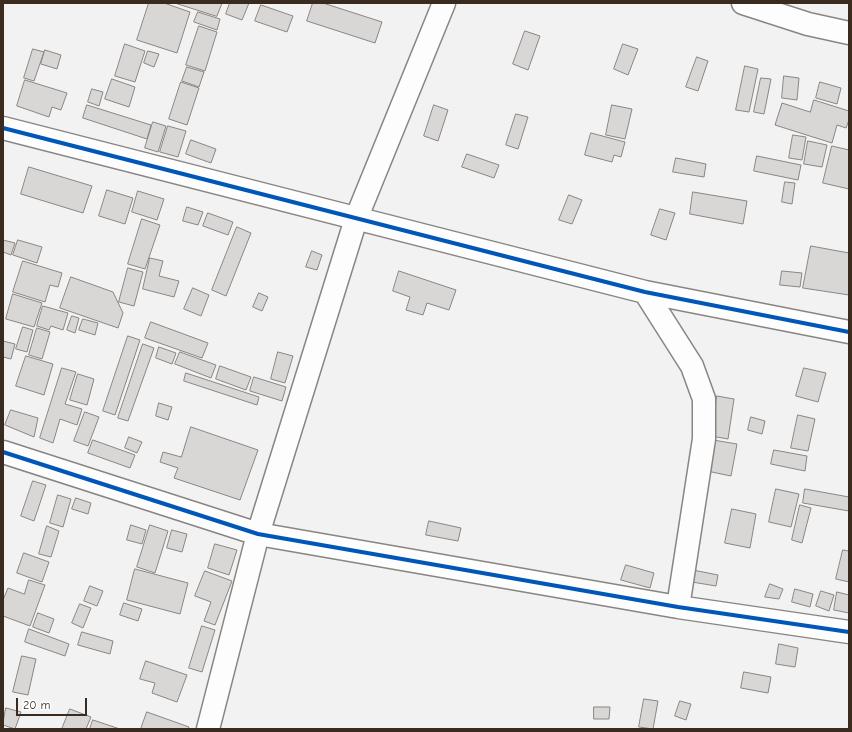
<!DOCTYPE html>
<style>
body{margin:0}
#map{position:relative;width:852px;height:732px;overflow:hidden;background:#f3f2f2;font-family:"Comic Neue",sans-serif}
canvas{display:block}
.frame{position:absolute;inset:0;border:4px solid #3b2a1e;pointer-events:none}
.scale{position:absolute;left:16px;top:698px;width:71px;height:18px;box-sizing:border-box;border:2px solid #3b2a1e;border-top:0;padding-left:5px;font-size:12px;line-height:14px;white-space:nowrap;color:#3b2a1e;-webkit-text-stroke:3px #fff;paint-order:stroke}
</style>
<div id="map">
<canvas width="852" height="732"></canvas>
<div class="frame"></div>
<div class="scale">20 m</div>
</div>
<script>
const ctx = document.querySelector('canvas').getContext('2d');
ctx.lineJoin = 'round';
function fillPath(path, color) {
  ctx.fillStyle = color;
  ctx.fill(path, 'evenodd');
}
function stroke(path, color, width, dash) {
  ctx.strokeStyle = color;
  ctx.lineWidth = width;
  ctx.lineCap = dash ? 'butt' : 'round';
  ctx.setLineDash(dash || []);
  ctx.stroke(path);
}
const building = new Path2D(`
 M 149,3 L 164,3 L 190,12 L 177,53 L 137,40 Z
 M 175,3 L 222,3 L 217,16 Z
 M 230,3 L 249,3 L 242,20 L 226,14 Z
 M 313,3 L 323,3 L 382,22 L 375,43 L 307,21 Z
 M 261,5 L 293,16 L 287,32 L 255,21 Z
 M 198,12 L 220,19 L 217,30 L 194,22 Z
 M 199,26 L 217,32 L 205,71 L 186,65 Z
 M 525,31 L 540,36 L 528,70 L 513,64 Z
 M 125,44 L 145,51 L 135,82 L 115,76 Z
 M 623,44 L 638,49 L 628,75 L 614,69 Z
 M 33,49 L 44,52 L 34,81 L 24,78 Z
 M 45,50 L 61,55 L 57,69 L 41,64 Z
 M 148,51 L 159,54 L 154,67 L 144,63 Z
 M 697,57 L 708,61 L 698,91 L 686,87 Z
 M 745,66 L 758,69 L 749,112 L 736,110 Z
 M 187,67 L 204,72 L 199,87 L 182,81 Z
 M 784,76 L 799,78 L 797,100 L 782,98 Z
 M 761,78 L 771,79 L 764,114 L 754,112 Z
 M 112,79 L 135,87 L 129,107 L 105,99 Z
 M 25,80 L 67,93 L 61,110 L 52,107 L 49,117 L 17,106 Z
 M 181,82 L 199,88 L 187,125 L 169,119 Z
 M 820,82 L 841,88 L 837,104 L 816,98 Z
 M 92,89 L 103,92 L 99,106 L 88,102 Z
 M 814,100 L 849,111 L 849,120 L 846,128 L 837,125 L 832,143 L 775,125 L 782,103 L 810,112 Z
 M 87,105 L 151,125 L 147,139 L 83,118 Z
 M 434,105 L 448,110 L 438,141 L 424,136 Z
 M 612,105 L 632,109 L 625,139 L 606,135 Z
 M 516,114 L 528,117 L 518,149 L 506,145 Z
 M 153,122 L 166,126 L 158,152 L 145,148 Z
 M 168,126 L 186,131 L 178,157 L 160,152 Z
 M 591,133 L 625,142 L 621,157 L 614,155 L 612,162 L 585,155 Z
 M 793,135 L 806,137 L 802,160 L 789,158 Z
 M 191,140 L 216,149 L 211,163 L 186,154 Z
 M 808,141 L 827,145 L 822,167 L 804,164 Z
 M 832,146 L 849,150 L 849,189 L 823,183 Z
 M 467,154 L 499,165 L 494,178 L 462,167 Z
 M 757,156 L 801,165 L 798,180 L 754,171 Z
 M 676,158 L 706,164 L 704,177 L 673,172 Z
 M 29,167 L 92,186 L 83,213 L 21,194 Z
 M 785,182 L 795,183 L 792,204 L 782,202 Z
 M 107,190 L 133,198 L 125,224 L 99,216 Z
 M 138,191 L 164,199 L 157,220 L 132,212 Z
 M 693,192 L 747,201 L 743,224 L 690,214 Z
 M 569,195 L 582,200 L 572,224 L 559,220 Z
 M 187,207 L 203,212 L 198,225 L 183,221 Z
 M 660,209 L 675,213 L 666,240 L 651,235 Z
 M 208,213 L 233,222 L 228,235 L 203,226 Z
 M 142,219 L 160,225 L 145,269 L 128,264 Z
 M 237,227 L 251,233 L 226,296 L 212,290 Z
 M 3,240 L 15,243 L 11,255 L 3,252 Z
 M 18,240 L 42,247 L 37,263 L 13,255 Z
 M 811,246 L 849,253 L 849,295 L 803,288 Z
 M 312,251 L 322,255 L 317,270 L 306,267 Z
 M 150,258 L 163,261 L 159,276 L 179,281 L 174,297 L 143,289 Z
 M 23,261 L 62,273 L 58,287 L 50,285 L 45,302 L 13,292 Z
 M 128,268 L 143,272 L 134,306 L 119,302 Z
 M 399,271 L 456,290 L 449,310 L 427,303 L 423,315 L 406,310 L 410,297 L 393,291 Z
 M 782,271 L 802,273 L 800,287 L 780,285 Z
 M 71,277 L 113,292 L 123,313 L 118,328 L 60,308 Z
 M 193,288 L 209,295 L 201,316 L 184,309 Z
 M 259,293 L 268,297 L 262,311 L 253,307 Z
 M 13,294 L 42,303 L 34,327 L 6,319 Z
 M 43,306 L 68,313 L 63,330 L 51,326 L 49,330 L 37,326 Z
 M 72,316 L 79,318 L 75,333 L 67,330 Z
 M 83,319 L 98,323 L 95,335 L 79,330 Z
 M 151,322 L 208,343 L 202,358 L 145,338 Z
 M 23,327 L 33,330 L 27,352 L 16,349 Z
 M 37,328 L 50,332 L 42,359 L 29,355 Z
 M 128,336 L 140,340 L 115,415 L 103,411 Z
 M 3,341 L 15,344 L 11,359 L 3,357 Z
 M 143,344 L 154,348 L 128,421 L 118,418 Z
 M 159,347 L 176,353 L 172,364 L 156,358 Z
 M 180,352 L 216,365 L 211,378 L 175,364 Z
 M 278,352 L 293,356 L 285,383 L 271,379 Z
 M 26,356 L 53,364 L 44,395 L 16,386 Z
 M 220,366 L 251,377 L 246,390 L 216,379 Z
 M 62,368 L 76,372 L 65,404 L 82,409 L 77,425 L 60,419 L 53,443 L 40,438 Z
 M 804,368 L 826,373 L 818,402 L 796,396 Z
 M 186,373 L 259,397 L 257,405 L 184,381 Z
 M 78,374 L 94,379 L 87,405 L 70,400 Z
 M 254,377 L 286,387 L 282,401 L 250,391 Z
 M 717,396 L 734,399 L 728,439 L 711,436 Z
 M 159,403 L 172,407 L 168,420 L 156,416 Z
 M 11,410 L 38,418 L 34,437 L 5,425 Z
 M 85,412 L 99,417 L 88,446 L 74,441 Z
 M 798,415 L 815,419 L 808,451 L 791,448 Z
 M 751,417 L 765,421 L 762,434 L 748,430 Z
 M 191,427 L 258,450 L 240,500 L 174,478 L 178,468 L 160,462 L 163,452 L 181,457 Z
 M 129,437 L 142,442 L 137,453 L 125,448 Z
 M 93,440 L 135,455 L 130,468 L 88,453 Z
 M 713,440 L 737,444 L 731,476 L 707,471 Z
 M 774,450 L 807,456 L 805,471 L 771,464 Z
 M 33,481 L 46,485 L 34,521 L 21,516 Z
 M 776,489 L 799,494 L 791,527 L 769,522 Z
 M 805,489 L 849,497 L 849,511 L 803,503 Z
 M 58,495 L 71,499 L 63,527 L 50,523 Z
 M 76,498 L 91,503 L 88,514 L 72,509 Z
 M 800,505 L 811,508 L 802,543 L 792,540 Z
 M 732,509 L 756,514 L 750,548 L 725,543 Z
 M 429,521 L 461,528 L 458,541 L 426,535 Z
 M 131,525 L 146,530 L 142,544 L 127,540 Z
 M 150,525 L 168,531 L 155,573 L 137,567 Z
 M 47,526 L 59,531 L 51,557 L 39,554 Z
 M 172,530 L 187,534 L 182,552 L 167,548 Z
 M 215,544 L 237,550 L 229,575 L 208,568 Z
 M 843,550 L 849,551 L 849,582 L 836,579 Z
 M 24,553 L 49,562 L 42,582 L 17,573 Z
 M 626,565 L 654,573 L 650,588 L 621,580 Z
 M 135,569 L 188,583 L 180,614 L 127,600 Z
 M 688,569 L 718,575 L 716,586 L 686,581 Z
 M 205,571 L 232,581 L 215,625 L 204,621 L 211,602 L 195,596 Z
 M 29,580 L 45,585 L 30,626 L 3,616 L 3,600 L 8,588 L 24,594 Z
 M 770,584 L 783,589 L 779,599 L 765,597 Z
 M 90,586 L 103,591 L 97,606 L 84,601 Z
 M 795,589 L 813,594 L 810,607 L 792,602 Z
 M 821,591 L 834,595 L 829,611 L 816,606 Z
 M 837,592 L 849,595 L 849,613 L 834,610 Z
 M 124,603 L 142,609 L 138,621 L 120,615 Z
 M 80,604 L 91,608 L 83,628 L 72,623 Z
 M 38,613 L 54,619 L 49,633 L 33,627 Z
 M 202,626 L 215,630 L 202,672 L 189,668 Z
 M 29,629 L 69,644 L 65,656 L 25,642 Z
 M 82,632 L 113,641 L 110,654 L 78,645 Z
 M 779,644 L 798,648 L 795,667 L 776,664 Z
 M 22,656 L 36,659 L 28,695 L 13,692 Z
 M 146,661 L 187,675 L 177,702 L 152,693 L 155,683 L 140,679 Z
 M 744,672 L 771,677 L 768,693 L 741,688 Z
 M 644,699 L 658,701 L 653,729 L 639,727 Z
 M 680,701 L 691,704 L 686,720 L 675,716 Z
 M 594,707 L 610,707 L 609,719 L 594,719 Z
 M 6,708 L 21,712 L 15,729 L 3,725 Z
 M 70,709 L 91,717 L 86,729 L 62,729 Z
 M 147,712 L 189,727 L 188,729 L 141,729 Z
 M 93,720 L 120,729 L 90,729 Z`);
const street = new Path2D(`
 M 743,3 L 808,24 L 849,33
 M 3,128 L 645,292 L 849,332
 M 645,292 L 692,366 L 704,399 L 704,439 L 678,607
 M 3,452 L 258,534 L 678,607 L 849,632
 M 208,729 L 258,534 L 356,219 L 444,3`);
const cycleway = new Path2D(`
 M 3,128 L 645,292 L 849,332
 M 3,452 L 258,534 L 678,607 L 849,632`);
fillPath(building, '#d9d7d6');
stroke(building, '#898582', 1);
stroke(street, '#898582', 25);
stroke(street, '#fdfdfd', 22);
stroke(cycleway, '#0057b8', 4);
</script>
